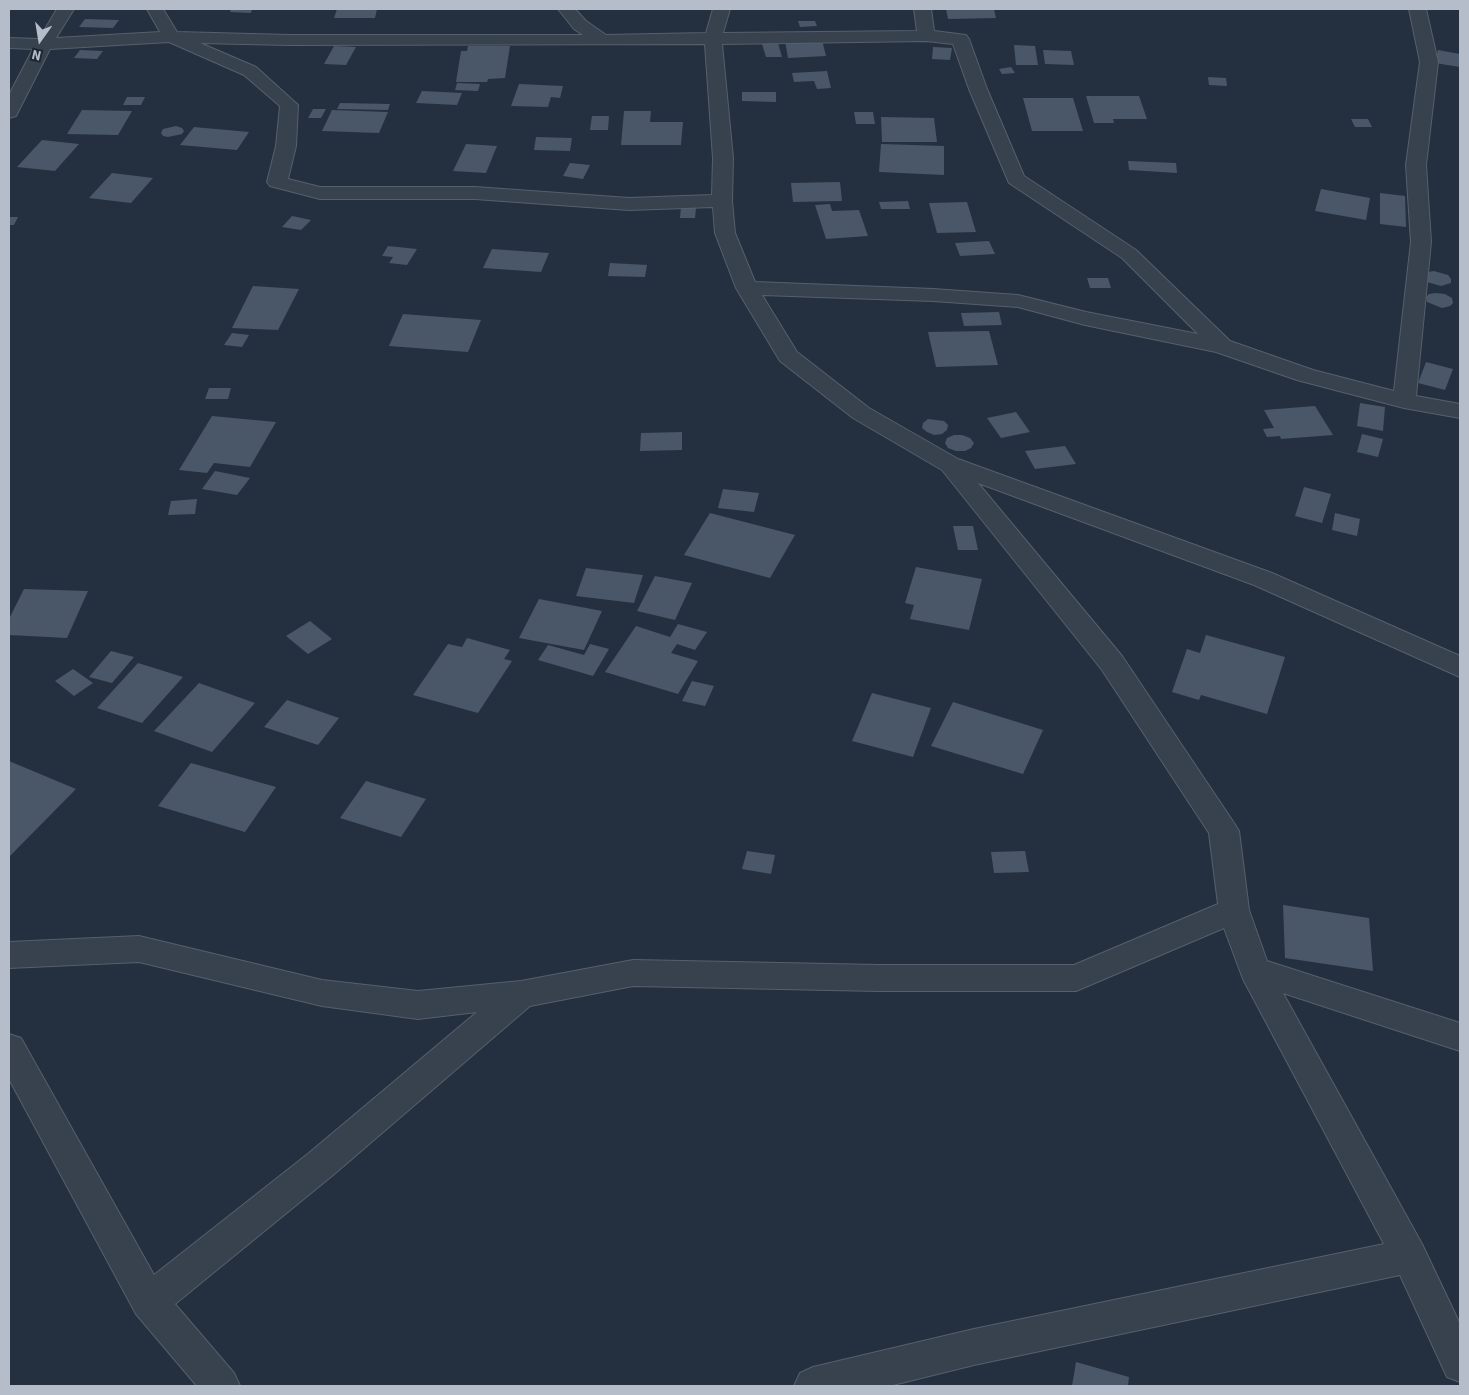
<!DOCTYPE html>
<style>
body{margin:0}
#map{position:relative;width:1469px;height:1395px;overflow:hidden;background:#24303f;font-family:"Source Sans 3",sans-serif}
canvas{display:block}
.frame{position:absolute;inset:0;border:10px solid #b4bdc9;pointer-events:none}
.north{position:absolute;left:15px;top:15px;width:50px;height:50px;-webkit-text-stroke:4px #1d2733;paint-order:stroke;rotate:193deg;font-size:14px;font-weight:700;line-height:20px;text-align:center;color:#b4bdc9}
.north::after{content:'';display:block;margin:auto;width:18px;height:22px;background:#b4bdc9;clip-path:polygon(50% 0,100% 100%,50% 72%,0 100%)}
</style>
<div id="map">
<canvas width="1469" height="1395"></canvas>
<div class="frame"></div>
<div class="north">N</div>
</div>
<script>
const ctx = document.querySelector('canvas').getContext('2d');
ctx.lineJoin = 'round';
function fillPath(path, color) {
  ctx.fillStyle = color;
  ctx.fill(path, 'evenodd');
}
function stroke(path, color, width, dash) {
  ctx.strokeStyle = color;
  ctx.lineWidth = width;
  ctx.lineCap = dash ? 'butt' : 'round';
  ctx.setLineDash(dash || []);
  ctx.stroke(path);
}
const building = new Path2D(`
 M 231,9 L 252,9 L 251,13 L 230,12 Z
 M 337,9 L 377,9 L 375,18 L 334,18 Z
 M 946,9 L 994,9 L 996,18 L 948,19 Z
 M 85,19 L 119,20 L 113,28 L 79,27 Z
 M 798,21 L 815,21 L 817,26 L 800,27 Z
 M 822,40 L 826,56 L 788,58 L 785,41 Z
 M 778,43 L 782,57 L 766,57 L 762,44 Z
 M 1014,45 L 1035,46 L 1038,65 L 1016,65 Z
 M 334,46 L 356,47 L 346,65 L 324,64 Z
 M 468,46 L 510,46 L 505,78 L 488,79 L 487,82 L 456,82 L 461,51 L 467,51 Z
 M 933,47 L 952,48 L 950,60 L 932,59 Z
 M 80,50 L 103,51 L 97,59 L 74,58 Z
 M 1043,50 L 1071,51 L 1074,65 L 1045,64 Z
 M 1438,50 L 1460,54 L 1460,67 L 1435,63 Z
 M 1011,67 L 1015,73 L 1002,74 L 999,69 Z
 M 827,71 L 831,88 L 817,89 L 814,81 L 794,82 L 792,73 Z
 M 1208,77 L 1226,78 L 1227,86 L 1209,85 Z
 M 457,83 L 480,84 L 478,91 L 455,90 Z
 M 519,84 L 563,86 L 560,98 L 551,97 L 548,107 L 511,106 Z
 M 422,91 L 462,93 L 457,105 L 416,103 Z
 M 742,92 L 776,92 L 776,102 L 742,101 Z
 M 1086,96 L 1139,96 L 1147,119 L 1113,119 L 1114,123 L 1094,123 Z
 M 127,97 L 145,97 L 141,105 L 123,105 Z
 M 1023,98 L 1073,98 L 1083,131 L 1032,131 Z
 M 340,103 L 390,104 L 388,110 L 337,109 Z
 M 313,109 L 326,109 L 321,118 L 308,118 Z
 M 82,110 L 132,111 L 118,135 L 67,134 Z
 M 332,110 L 388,112 L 379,133 L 322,131 Z
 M 624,111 L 651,111 L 650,122 L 683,122 L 681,145 L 621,145 Z
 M 854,112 L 873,112 L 875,124 L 856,124 Z
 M 592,116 L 609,116 L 608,130 L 590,130 Z
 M 881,117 L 934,118 L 937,142 L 882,142 Z
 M 1351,119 L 1368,119 L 1372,127 L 1355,127 Z
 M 176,126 L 182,128 L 184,131 L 182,134 L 168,137 L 163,136 L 161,133 L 163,129 Z
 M 194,127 L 249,132 L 237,150 L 180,145 Z
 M 536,137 L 572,138 L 570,151 L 534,150 Z
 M 42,140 L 79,144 L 55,171 L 17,167 Z
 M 466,144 L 497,146 L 486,173 L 453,171 Z
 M 881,144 L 944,146 L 944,175 L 879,172 Z
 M 1128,161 L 1176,163 L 1177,173 L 1129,170 Z
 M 570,163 L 590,165 L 583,179 L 563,176 Z
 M 112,173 L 153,178 L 131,203 L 89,198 Z
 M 840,182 L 842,201 L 793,202 L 791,183 Z
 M 1321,189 L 1370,198 L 1366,220 L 1315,211 Z
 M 1380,193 L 1405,196 L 1406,227 L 1380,224 Z
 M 908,201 L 910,209 L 881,209 L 879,202 Z
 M 967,202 L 976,232 L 937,233 L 929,203 Z
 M 830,204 L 832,211 L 859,210 L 868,236 L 826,239 L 815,205 Z
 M 681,207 L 696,208 L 695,218 L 680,218 Z
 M 292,216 L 311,220 L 301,230 L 282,227 Z
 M 9,217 L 18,217 L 14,225 L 9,225 Z
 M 989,241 L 995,254 L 960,256 L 955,243 Z
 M 388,246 L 417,249 L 407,265 L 389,263 L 393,257 L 382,256 Z
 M 492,249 L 549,253 L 541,272 L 483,268 Z
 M 610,263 L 647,265 L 645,277 L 608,276 Z
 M 1434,271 L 1448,275 L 1451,279 L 1451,283 L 1441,286 L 1427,282 L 1428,272 Z
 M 1087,278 L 1108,278 L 1111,288 L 1090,288 Z
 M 253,286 L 299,289 L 278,330 L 232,328 Z
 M 1436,293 L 1445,294 L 1452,298 L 1453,303 L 1450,306 L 1442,308 L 1427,302 L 1426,297 L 1429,294 Z
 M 999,312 L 1002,325 L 964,326 L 961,313 Z
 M 403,314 L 481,320 L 468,352 L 389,346 Z
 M 989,331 L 998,365 L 936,367 L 928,332 Z
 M 232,333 L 249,335 L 242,347 L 224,345 Z
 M 1426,362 L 1453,369 L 1445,390 L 1418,383 Z
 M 209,388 L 231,388 L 228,399 L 205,399 Z
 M 1360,403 L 1385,407 L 1383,431 L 1357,426 Z
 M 1315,406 L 1333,435 L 1281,439 L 1280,436 L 1267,437 L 1263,429 L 1274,428 L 1264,410 Z
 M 1016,412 L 1030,432 L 1001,438 L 987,418 Z
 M 212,416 L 276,422 L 250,467 L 214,463 L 207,473 L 179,470 Z
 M 928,419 L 944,421 L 948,425 L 947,430 L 942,434 L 934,435 L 927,432 L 922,428 L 923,423 Z
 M 682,432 L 682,450 L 640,451 L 641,433 Z
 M 1362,434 L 1383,439 L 1378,457 L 1357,452 Z
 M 954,435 L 962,435 L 970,438 L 974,443 L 971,448 L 965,451 L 956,451 L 948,448 L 945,443 L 947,438 Z
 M 1065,446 L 1076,464 L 1035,469 L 1025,451 Z
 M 215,471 L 250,478 L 237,495 L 202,489 Z
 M 1304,487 L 1331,494 L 1322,523 L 1295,516 Z
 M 723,489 L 759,493 L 754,512 L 718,508 Z
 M 197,499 L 195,514 L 168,515 L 171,501 Z
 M 710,513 L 795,535 L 770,578 L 684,555 Z
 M 1335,513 L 1360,519 L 1357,536 L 1332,530 Z
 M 953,526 L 973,526 L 978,550 L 958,550 Z
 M 916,567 L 982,579 L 969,630 L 910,619 L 914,605 L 905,603 Z
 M 586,568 L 643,575 L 634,603 L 576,596 Z
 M 655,576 L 692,583 L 675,620 L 637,611 Z
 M 24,589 L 88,591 L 67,638 L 9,635 L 9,619 Z
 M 539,599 L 602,611 L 584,650 L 519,638 Z
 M 310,621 L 332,639 L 308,654 L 286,636 Z
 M 678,624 L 707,632 L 695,650 L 677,644 L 671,653 L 698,661 L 678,694 L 605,672 L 636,626 L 670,637 Z
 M 1206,635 L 1285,657 L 1267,714 L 1201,695 L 1199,700 L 1172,692 L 1187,649 L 1200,653 Z
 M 467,638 L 510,650 L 504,659 L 512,661 L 478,713 L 413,695 L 448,644 L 462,647 Z
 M 590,644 L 609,649 L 593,676 L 538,660 L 548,645 L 584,655 Z
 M 111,651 L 134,657 L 112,683 L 89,677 Z
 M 138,663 L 183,677 L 142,723 L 97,708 Z
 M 73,669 L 93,683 L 74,696 L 55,681 Z
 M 692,681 L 714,686 L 705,706 L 682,701 Z
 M 199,683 L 255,703 L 212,752 L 154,731 Z
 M 872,693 L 931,708 L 913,757 L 852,741 Z
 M 287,700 L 339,718 L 318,745 L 264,727 Z
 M 953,702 L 1043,730 L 1023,774 L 931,746 Z
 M 9,761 L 76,789 L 9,857 Z
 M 191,763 L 276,787 L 245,832 L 158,806 Z
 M 366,781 L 426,799 L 401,837 L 340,818 Z
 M 747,851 L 775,855 L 771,874 L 742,869 Z
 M 1025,851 L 1029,872 L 994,873 L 991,852 Z
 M 1283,905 L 1369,918 L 1373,971 L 1285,958 Z
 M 1076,1362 L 1129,1377 L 1128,1386 L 1072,1386 Z`);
const minor = new Path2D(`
 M 57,9 L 74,9 L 56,38 L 160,32 L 147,9 L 163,9 L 177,32 L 289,35 L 583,35 L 574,29 L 558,9 L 575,9 L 586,21 L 606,35 L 706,33 L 713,9 L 730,9 L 723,33 L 917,31 L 914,9 L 931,9 L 934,31 L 966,35 L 969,39 L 987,89 L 1024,176 L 1136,250 L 1230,341 L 1313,370 L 1394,391 L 1411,242 L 1406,165 L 1420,62 L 1409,9 L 1426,9 L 1438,62 L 1426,165 L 1431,242 L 1416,396 L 1460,404 L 1460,418 L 1404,408 L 1297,380 L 1216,352 L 1085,325 L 1018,307 L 933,301 L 762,295 L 797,352 L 869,408 L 958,459 L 1272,573 L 1460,656 L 1460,677 L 1254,585 L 978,483 L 1122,656 L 1234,823 L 1239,831 L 1249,910 L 1267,961 L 1460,1023 L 1460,1051 L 1283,993 L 1422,1244 L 1460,1324 L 1460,1382 L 1447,1377 L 1400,1275 L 974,1365 L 889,1386 L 794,1386 L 800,1373 L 813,1367 L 974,1329 L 1384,1244 L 1243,979 L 1224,928 L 1076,991 L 879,991 L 633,986 L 530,1006 L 333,1175 L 175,1304 L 234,1373 L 240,1386 L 197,1386 L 136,1314 L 9,1079 L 9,1034 L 21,1038 L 154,1275 L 309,1153 L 477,1012 L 418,1019 L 322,1006 L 139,962 L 9,968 L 9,942 L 139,936 L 322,980 L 418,991 L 521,981 L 633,960 L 879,965 L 1074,965 L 1218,904 L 1209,833 L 1102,670 L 942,470 L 853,418 L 780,361 L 736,288 L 715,233 L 713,207 L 629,210 L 475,199 L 320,199 L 270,186 L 267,182 L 276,146 L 280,106 L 244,75 L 169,42 L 50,49 L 18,112 L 16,116 L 9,118 L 9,95 L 33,49 L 9,48 L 9,38 L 39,39 ZM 926,41 L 953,44 L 969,89 L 1009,183 L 1122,258 L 1198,334 L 1086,312 L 1018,295 L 933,289 L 755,282 L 735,233 L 732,201 L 733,158 L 722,44 ZM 200,43 L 289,45 L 705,44 L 713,158 L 712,195 L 629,198 L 475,187 L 320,187 L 288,179 L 296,146 L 298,105 L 256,67 Z`);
fillPath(building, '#4a5768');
stroke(minor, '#56606c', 2);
fillPath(minor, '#38424e');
</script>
